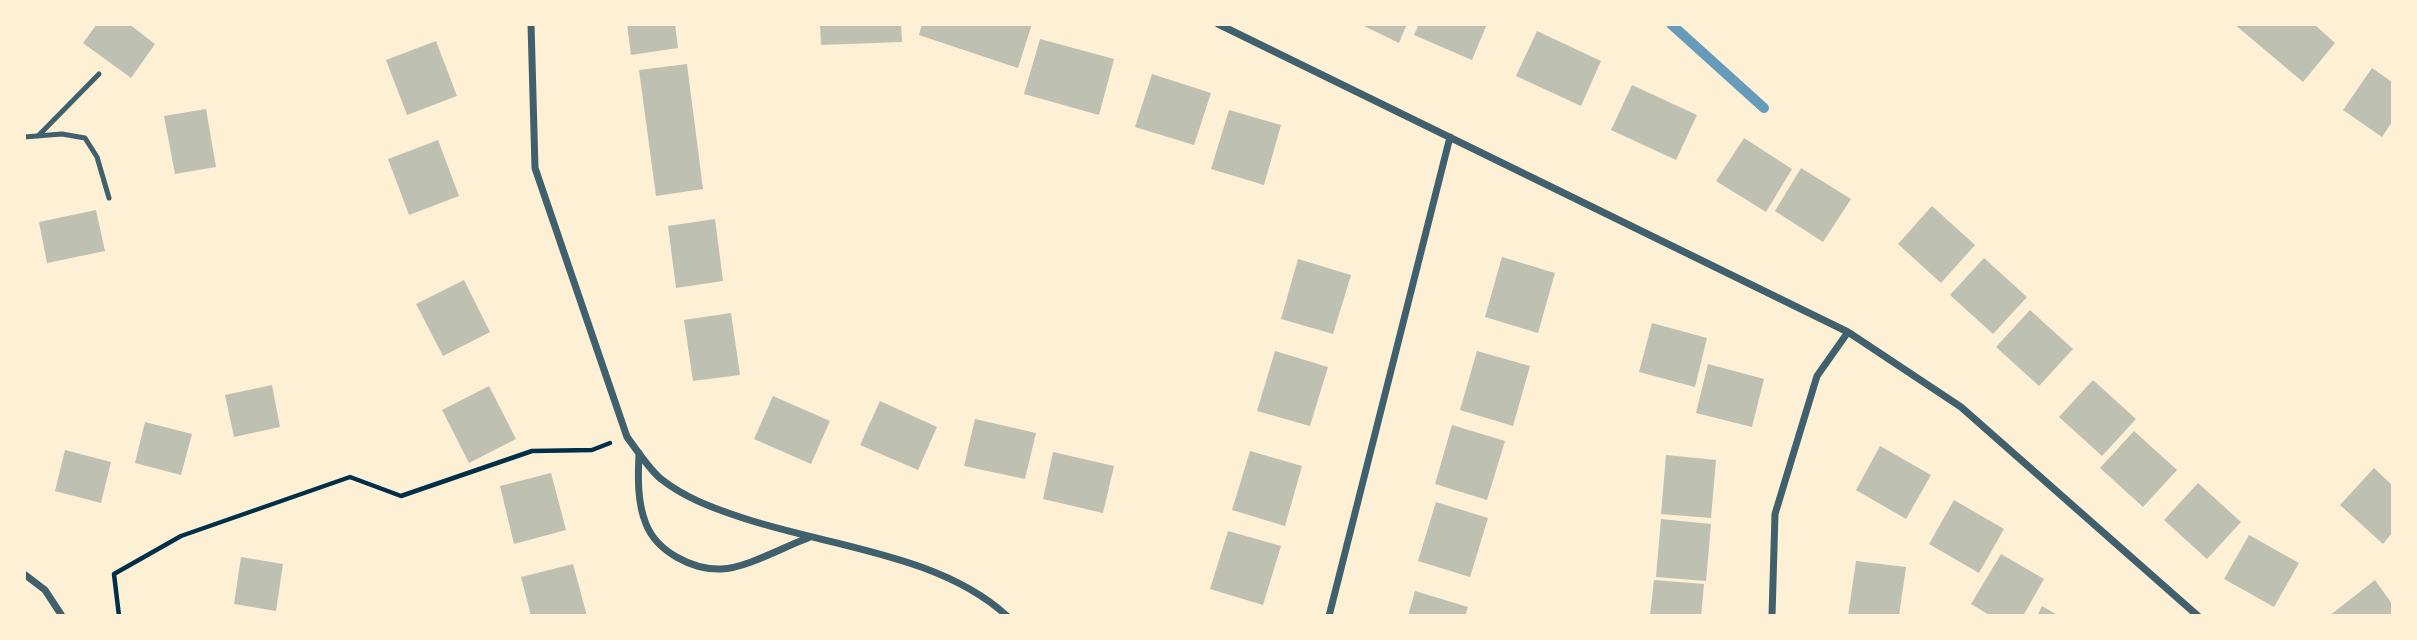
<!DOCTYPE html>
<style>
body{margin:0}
#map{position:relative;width:2417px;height:640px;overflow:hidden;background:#fdf0d5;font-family:Mulish,sans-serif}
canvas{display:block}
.frame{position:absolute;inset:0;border:26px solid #fdf0d5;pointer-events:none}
</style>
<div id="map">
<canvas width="2417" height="640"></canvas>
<div class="frame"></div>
</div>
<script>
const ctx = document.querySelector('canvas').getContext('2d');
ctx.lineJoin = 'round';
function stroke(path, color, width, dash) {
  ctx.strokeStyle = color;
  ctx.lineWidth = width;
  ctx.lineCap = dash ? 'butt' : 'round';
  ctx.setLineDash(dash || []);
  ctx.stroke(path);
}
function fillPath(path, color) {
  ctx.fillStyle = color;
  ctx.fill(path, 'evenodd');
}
const stream = new Path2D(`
 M 1671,24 L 1764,108`);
const building = new Path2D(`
 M 97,24 L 129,24 L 155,44 L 131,78 L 83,43 Z
 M 627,24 L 675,24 L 678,48 L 631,55 Z
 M 820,24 L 901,24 L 902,42 L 821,45 Z
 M 922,24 L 1032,24 L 1018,68 L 919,35 Z
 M 1360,24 L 1407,24 L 1399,43 Z
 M 1419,24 L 1487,24 L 1472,60 L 1414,35 Z
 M 2234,24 L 2314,24 L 2335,43 L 2303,82 Z
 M 1537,31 L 1601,61 L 1581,106 L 1516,76 Z
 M 1040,39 L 1114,59 L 1099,115 L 1024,94 Z
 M 436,41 L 457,96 L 407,115 L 386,60 Z
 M 687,64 L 703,189 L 656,196 L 639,70 Z
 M 2372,68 L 2392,82 L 2392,122 L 2382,137 L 2343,110 Z
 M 1152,74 L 1211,93 L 1194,145 L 1135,127 Z
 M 1632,85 L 1697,115 L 1676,160 L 1611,130 Z
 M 206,109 L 216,167 L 175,174 L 164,116 Z
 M 1229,110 L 1281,125 L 1264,185 L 1211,169 Z
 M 1744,138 L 1792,169 L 1766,212 L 1716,181 Z
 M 438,140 L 459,196 L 409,215 L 388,159 Z
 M 1801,168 L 1851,199 L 1823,242 L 1775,211 Z
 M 1932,206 L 1975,245 L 1941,283 L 1898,244 Z
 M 96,210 L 105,251 L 47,263 L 39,222 Z
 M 715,219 L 723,281 L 676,288 L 668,226 Z
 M 1502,257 L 1555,273 L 1538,333 L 1485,317 Z
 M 1984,258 L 2027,297 L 1993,334 L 1950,295 Z
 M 1298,259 L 1351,275 L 1333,334 L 1281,319 Z
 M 464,280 L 490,332 L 443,356 L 416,304 Z
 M 2030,310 L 2073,349 L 2039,386 L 1996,347 Z
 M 731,313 L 740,375 L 693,381 L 684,320 Z
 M 1652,323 L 1707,338 L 1695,387 L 1639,372 Z
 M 1275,351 L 1328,367 L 1310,426 L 1257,411 Z
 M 1477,351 L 1530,366 L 1513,426 L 1460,410 Z
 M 1708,364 L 1764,379 L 1752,427 L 1696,413 Z
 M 2093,380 L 2136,419 L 2102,456 L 2059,417 Z
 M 272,385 L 280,427 L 234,437 L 225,395 Z
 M 489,386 L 516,439 L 469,463 L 442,410 Z
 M 773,396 L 830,421 L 811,464 L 754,439 Z
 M 880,401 L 937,427 L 918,470 L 860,445 Z
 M 975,419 L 1036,433 L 1025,479 L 964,466 Z
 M 145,422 L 192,434 L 181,475 L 135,463 Z
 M 1452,425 L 1505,441 L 1487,500 L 1435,484 Z
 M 2134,431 L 2177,470 L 2143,507 L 2100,468 Z
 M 1880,446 L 1931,475 L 1906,519 L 1856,490 Z
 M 65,450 L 111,462 L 101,503 L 55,491 Z
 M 1250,451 L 1302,466 L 1285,526 L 1232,510 Z
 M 1053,452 L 1114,466 L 1103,513 L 1043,499 Z
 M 1666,455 L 1716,460 L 1711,518 L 1661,514 Z
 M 2374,468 L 2392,485 L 2392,533 L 2383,544 L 2340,505 Z
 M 551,473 L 566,530 L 514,544 L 500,486 Z
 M 2198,483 L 2241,522 L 2207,559 L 2164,520 Z
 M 1954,500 L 2004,529 L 1979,573 L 1929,544 Z
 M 1436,502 L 1488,518 L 1470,577 L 1418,561 Z
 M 1661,519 L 1711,524 L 1706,581 L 1656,577 Z
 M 1228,531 L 1281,546 L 1263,605 L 1210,589 Z
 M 2249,535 L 2299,563 L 2274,607 L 2224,579 Z
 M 2001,554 L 2044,579 L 2023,616 L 1991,616 L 1971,604 Z
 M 241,557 L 283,564 L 276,611 L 234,604 Z
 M 1856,561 L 1906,567 L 1899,616 L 1848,616 Z
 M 573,564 L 587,616 L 531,616 L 521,577 Z
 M 1654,580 L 1704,584 L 1701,616 L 1650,616 Z
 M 2375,580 L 2392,604 L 2392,616 L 2329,616 Z
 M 1415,591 L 1468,607 L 1465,616 L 1408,616 Z
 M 2042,606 L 2059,616 L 2037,616 Z`);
const path = new Path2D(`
 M 119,616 L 114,574 L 181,536 L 350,477 L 401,496 L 532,451 L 592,450 L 610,443`);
const service = new Path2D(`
 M 38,136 L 99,74
 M 24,137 L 62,134 L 85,138 L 97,157 L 109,198`);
const minor = new Path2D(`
 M 531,24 L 535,168 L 627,437 C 637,450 648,468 661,479 C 684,497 710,507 737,516 C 823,546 939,553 1007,616
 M 1218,24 L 1848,332 L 1961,407 L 2198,616
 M 639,453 C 638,476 637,502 646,524 C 657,552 693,570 721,569 C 747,568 783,547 808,538
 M 24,574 L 45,590 L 62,616
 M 1329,616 L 1450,137
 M 1772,616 L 1775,514 L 1817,376 L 1848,332`);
stroke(stream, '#669bbc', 10);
fillPath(building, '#bec0b2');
stroke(path, '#003049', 4.5);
stroke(service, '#3f606c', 5);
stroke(minor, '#3f606c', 7);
</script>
